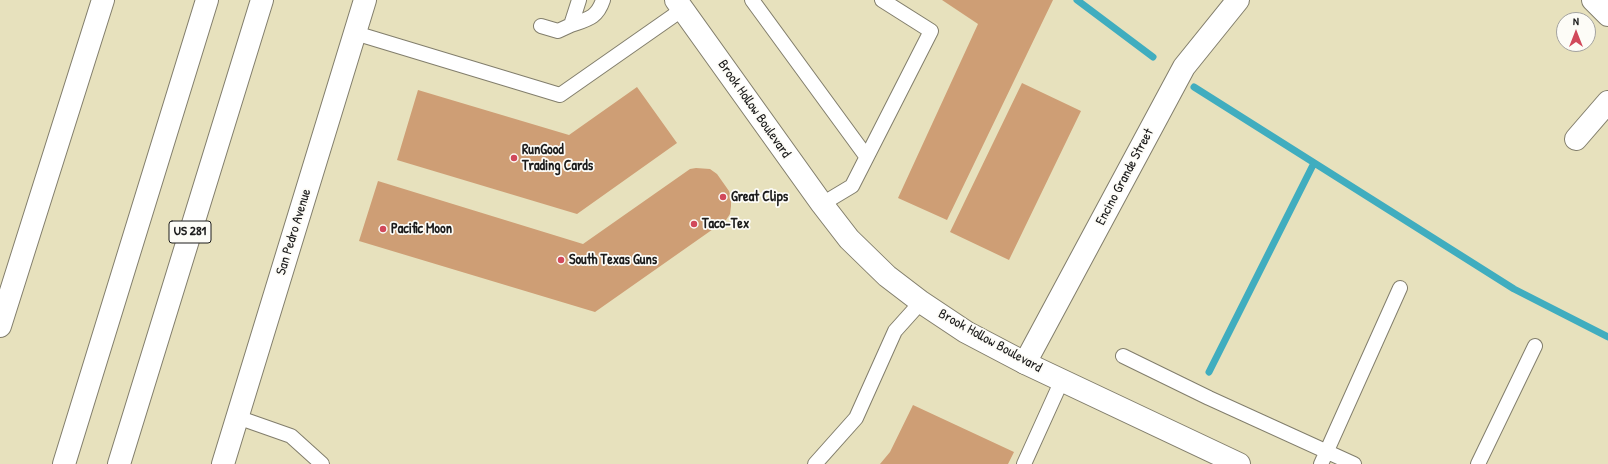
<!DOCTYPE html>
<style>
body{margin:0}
#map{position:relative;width:1608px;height:464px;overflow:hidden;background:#e7e1bd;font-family:"Patrick Hand",sans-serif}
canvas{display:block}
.north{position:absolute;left:1556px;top:12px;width:40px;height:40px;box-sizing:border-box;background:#fdfcf7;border:1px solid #a3a29f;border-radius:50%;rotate:0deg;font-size:11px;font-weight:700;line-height:16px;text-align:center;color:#1c1c1c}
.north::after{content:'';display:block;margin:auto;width:14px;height:18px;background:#d1495b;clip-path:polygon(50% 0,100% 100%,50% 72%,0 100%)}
</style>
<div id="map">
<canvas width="1608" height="464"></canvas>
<div class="north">N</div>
</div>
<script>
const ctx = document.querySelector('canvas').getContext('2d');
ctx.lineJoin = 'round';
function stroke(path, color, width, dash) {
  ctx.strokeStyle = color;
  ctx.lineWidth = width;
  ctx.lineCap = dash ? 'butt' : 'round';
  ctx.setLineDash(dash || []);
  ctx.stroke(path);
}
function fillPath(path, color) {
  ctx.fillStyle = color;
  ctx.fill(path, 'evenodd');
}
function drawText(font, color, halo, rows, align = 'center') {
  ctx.font = font + ' "Patrick Hand",sans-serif';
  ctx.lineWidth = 3.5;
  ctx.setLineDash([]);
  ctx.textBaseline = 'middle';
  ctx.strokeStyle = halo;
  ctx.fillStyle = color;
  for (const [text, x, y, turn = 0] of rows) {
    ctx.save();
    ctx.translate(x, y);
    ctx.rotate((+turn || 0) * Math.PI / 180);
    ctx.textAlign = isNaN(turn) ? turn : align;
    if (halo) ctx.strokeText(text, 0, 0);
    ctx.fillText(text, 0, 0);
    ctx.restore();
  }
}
const stream = new Path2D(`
 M 1077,0 L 1153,57
 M 1194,87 L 1514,289 L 1608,337
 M 1209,372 L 1314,163`);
const building = new Path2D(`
 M 942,0 L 1053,0 L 947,220 L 898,198 L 978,24 Z
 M 1022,83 L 1081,111 L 1009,260 L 950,232 Z
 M 637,87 L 677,143 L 577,214 L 397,160 L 418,90 L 569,135 Z
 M 696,168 L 710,169 L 717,174 L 729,191 L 731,198 L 731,206 L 730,214 L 726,220 L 595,312 L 359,241 L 378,181 L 583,244 L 690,169 Z
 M 913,405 L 1014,452 L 1008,464 L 880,464 L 890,452 Z`);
const service = new Path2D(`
 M 752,0 L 866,156
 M 571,25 C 588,19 597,18 603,0
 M 541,26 L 558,31 L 571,25 L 579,0
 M 355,33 L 560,95 L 683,9
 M 822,204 L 852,186 L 931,31 L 882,0
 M 1123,356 L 1209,398 L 1354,464
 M 237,417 L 291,436 L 322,464
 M 815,464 L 856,418 L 895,331 L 921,302
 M 1024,464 L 1062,380
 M 1321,464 L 1400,288
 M 1478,464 L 1535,346`);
const minor = new Path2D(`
 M 1593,0 L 1608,15
 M 1576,139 L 1608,102
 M 1025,363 L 1184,67 L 1238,0`);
const tertiary = new Path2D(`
 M 676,0 L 822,204 L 849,239 L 887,276 L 921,302 L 966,332 L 1025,363 L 1239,464`);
const secondary = new Path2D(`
 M 0,326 L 103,0
 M 223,464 L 365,0`);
const motorway = new Path2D(`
 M 64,464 L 207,0
 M 119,464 L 262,0`);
const markers = [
 [514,158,4,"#d1495b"],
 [723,197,4,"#d1495b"],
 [694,224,4,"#d1495b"],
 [383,229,4,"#d1495b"],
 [561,260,4,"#d1495b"]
];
const shields = [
 [190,232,42]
];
const shieldNames = [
 ["US 281",190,232]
];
const streetNames = [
 ["Brook Hollow Boulevard",754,109,55],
 ["Encino Grande Street",1125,177,-62],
 ["San Pedro Avenue",294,232,-73],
 ["Brook Hollow Boulevard",990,341,29]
];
const poiNames = [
 ["RunGood",522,150],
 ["Trading Cards",522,166],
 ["Great Clips",731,197],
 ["Taco-Tex",702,224],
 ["Pacific Moon",391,229],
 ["South Texas Guns",569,260]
];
stroke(stream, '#40adbf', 7);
fillPath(building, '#ce9e75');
stroke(service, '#827e6c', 16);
stroke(minor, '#827e6c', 24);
stroke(tertiary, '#827e6c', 24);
stroke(secondary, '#827e6c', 24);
stroke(motorway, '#827e6c', 24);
stroke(service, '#fff', 14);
stroke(minor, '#fff', 22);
stroke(tertiary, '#fff', 22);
stroke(secondary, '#fff', 22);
stroke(motorway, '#fff', 22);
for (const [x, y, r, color] of markers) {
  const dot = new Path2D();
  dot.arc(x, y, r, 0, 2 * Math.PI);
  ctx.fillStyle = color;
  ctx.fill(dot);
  stroke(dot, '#fdfcf7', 1.5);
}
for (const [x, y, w] of shields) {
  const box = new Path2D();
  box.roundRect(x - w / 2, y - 11, w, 22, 3);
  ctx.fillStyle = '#fdfcf7';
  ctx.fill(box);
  stroke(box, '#1c1c1c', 1);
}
drawText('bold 13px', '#1c1c1c', null, shieldNames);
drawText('14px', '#1c1c1c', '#fdfcf7', streetNames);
drawText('bold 14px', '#1c1c1c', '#fdfcf7', poiNames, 'left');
</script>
